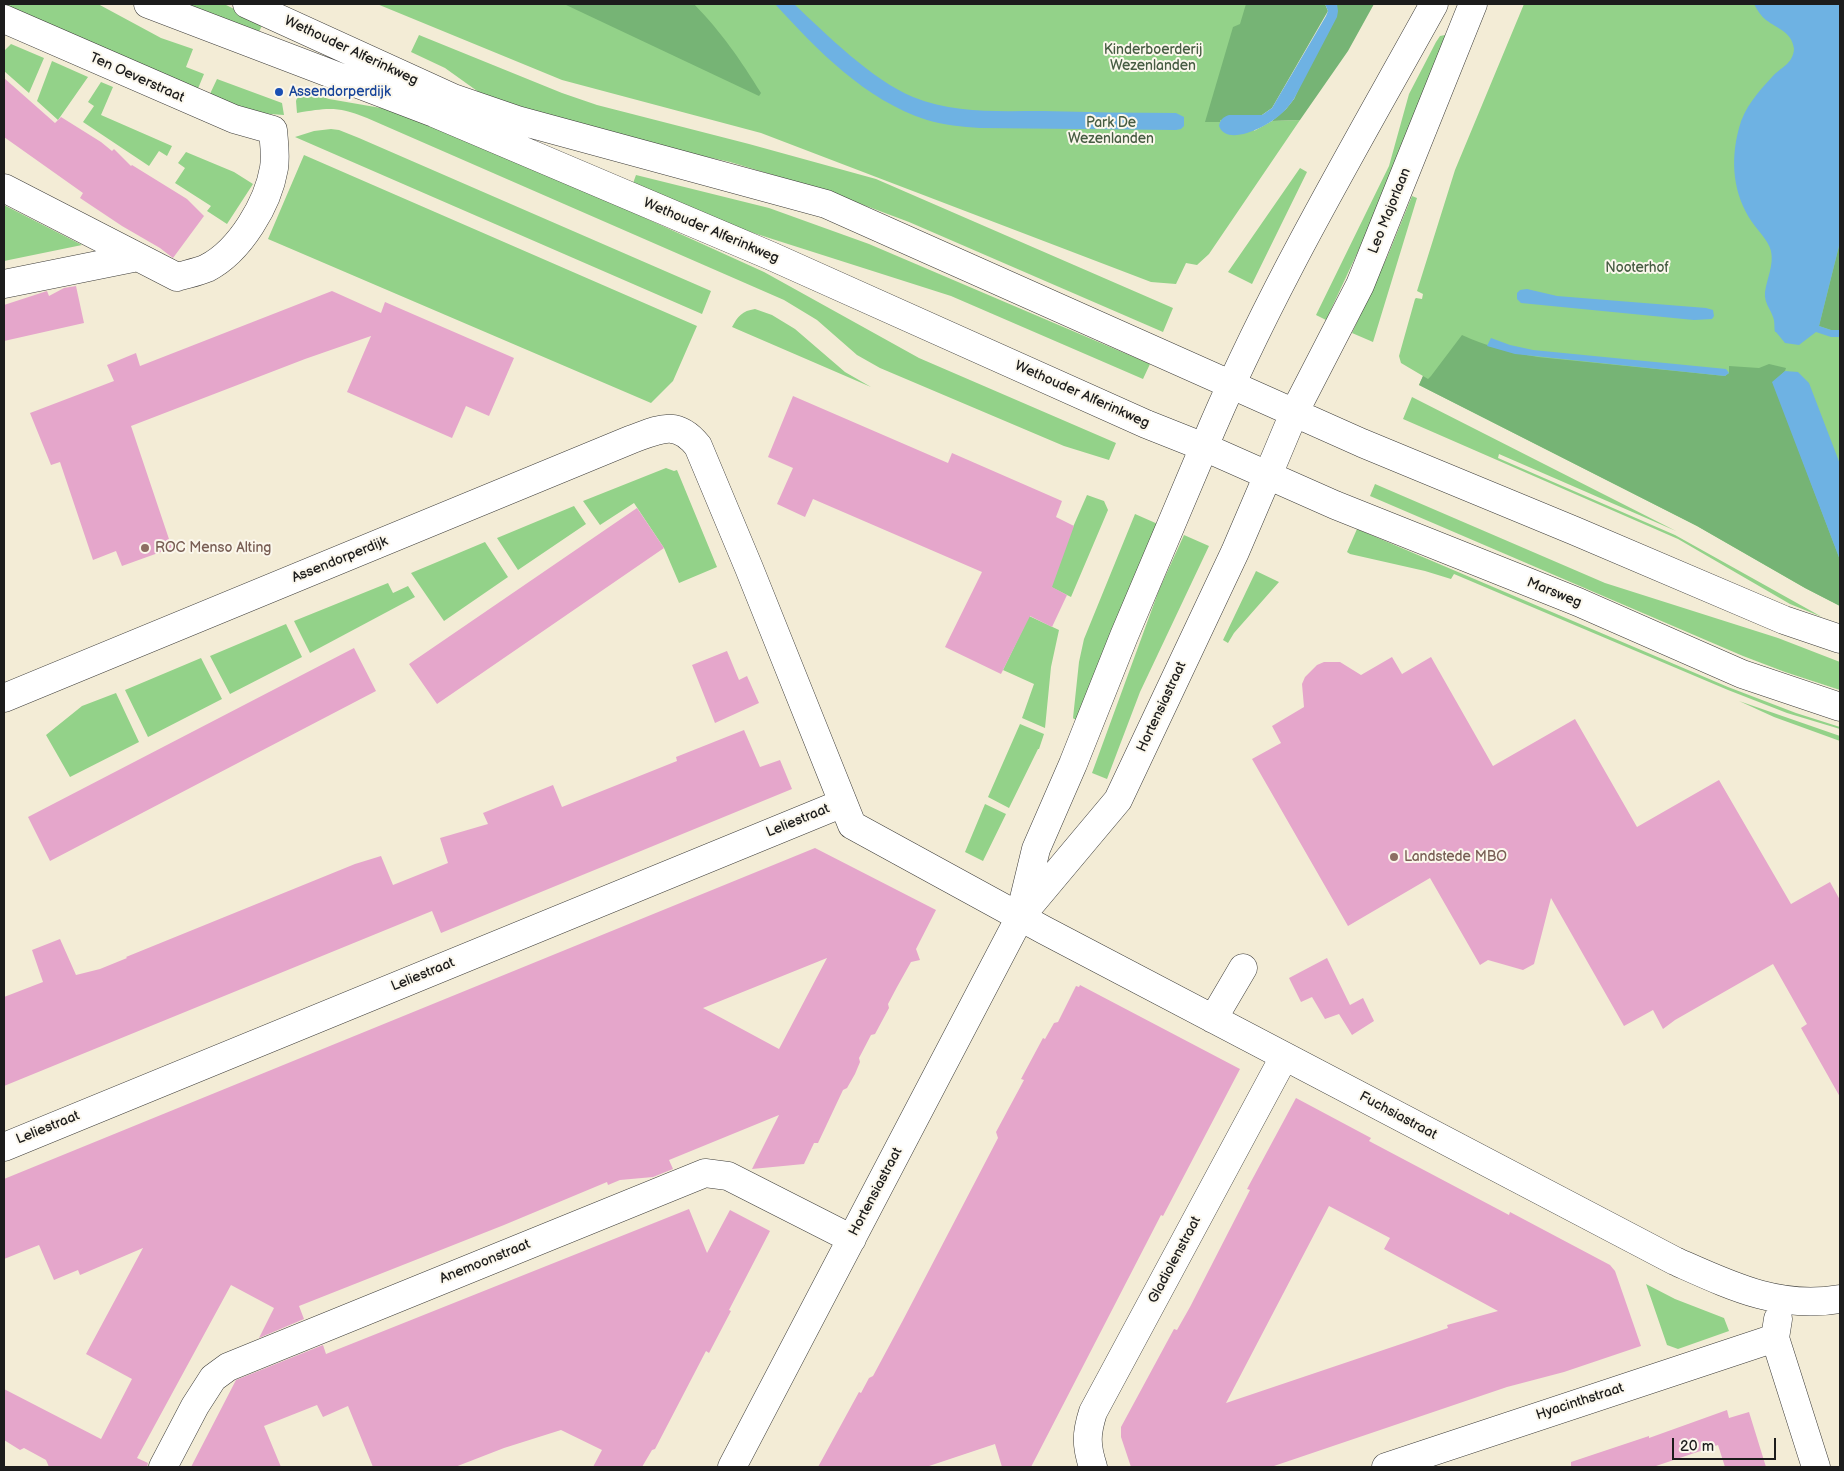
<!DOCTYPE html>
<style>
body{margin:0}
#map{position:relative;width:1844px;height:1471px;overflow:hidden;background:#f3ecd6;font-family:"Balsamiq Sans",sans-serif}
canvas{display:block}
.frame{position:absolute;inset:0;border:5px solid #1c1c1c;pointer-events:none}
.scale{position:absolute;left:1672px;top:1438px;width:104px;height:22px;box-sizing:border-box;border:2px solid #1c1c1c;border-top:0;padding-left:6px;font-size:15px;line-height:18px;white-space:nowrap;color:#1c1c1c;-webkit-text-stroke:4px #fbf7ec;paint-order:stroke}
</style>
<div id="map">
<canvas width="1844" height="1471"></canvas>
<div class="frame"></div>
<div class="scale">20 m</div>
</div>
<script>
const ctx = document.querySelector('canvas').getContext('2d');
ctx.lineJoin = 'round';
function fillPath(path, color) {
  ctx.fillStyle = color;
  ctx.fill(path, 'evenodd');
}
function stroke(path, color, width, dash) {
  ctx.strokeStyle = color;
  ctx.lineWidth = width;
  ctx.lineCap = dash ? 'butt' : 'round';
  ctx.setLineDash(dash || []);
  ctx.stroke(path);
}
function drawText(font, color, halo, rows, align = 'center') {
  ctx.font = font + ' "Balsamiq Sans",sans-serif';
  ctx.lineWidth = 4;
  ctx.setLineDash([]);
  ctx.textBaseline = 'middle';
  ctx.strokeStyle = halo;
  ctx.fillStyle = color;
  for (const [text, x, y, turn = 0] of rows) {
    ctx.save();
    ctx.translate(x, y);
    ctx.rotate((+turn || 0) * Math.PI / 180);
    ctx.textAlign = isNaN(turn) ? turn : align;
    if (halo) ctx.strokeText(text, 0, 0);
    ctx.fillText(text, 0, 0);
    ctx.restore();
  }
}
const green = new Path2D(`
 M 4,4 L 98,4 L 161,38 L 193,49 L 186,67 L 204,74 L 197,91 L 4,7 Z
 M 182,4 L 224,4 L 263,23 L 259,32 Z
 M 377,4 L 1316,4 L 1254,131 L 1272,121 L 1300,120 L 1209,254 L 1197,265 L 1186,263 L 1176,284 L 1151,282 L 761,133 L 562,80 Z
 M 1524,4 L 1840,4 L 1840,606 L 1805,588 L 1697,526 L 1419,385 L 1423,376 L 1401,363 L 1399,356 L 1415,299 L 1416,298 L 1422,299 L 1423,294 L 1417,291 L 1455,170 Z
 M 419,35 L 562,93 L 597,105 L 749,144 L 876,179 L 1173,308 L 1163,332 L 909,222 L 826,191 L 730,162 L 647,144 L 487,98 L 445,68 L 411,52 Z
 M 1445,35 L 1448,37 L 1389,185 L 1326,320 L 1316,315 L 1389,166 L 1409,94 L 1436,42 L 1440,36 Z
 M 11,44 L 44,58 L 29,93 L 4,71 L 4,51 Z
 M 52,61 L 88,77 L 58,120 L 37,101 Z
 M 217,79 L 282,103 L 284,115 L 257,113 L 209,96 Z
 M 101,82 L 113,87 L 101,115 L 172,146 L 167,156 L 159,151 L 149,166 L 83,122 L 94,106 L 88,102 Z
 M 300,89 L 329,99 L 404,112 L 526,164 L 764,272 L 919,358 L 1116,443 L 1109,460 L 1064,446 L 880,368 L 857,355 L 817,320 L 784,300 L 367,118 C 337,106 328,108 297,113 L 296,101 Z
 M 331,129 L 339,130 L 359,138 L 711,291 L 702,314 L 295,137 L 314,131 Z
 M 186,152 L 234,172 L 253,184 L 227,224 L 207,211 L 211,206 L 175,183 L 185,168 L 178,163 Z
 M 304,155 L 697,326 L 673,381 L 651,403 L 268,239 Z
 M 1300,168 L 1307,172 L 1252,284 L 1228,272 Z
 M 636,175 L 769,208 L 869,244 L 1150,364 L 1143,379 L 951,296 L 694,214 L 632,186 Z
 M 1412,196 L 1417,198 L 1373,342 L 1352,333 L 1388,255 Z
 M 4,205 L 82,245 L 4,261 Z
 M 755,309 L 772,315 L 795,329 L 845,372 L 871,387 L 732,327 C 738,316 742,311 755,309 Z
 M 1412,397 L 1676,531 L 1499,454 L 1498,458 L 1675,535 L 1822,617 L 1790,604 L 1678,539 L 1403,419 Z
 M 666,468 L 674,471 L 677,470 L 717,567 L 679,583 L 664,548 L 634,503 L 600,525 L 583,501 Z
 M 1375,484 L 1605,583 L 1778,638 L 1840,662 L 1840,690 L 1785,672 L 1743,656 L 1370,496 Z
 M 1087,495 L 1104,501 L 1108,510 L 1071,597 L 1045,584 L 1073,527 Z
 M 574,506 L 586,524 L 518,570 L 497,538 Z
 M 1135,514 L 1160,525 L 1076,719 L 1074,719 L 1073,718 L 1079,662 L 1084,639 Z
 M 1357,529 L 1728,687 L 1796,713 L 1840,727 L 1840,729 L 1787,713 L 1728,690 L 1454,574 L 1451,579 L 1425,571 L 1350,554 L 1347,552 Z
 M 1184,535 L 1209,546 L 1140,692 L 1107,779 L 1092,773 L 1159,590 Z
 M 485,542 L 508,577 L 444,621 L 411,573 Z
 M 1256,571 L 1279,582 L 1234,633 L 1228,643 L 1223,640 Z
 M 388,583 L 393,593 L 408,586 L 415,597 L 310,653 L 294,621 Z
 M 1029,616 L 1059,630 L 1051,667 L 1045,728 L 1022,718 L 1034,684 L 1003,670 Z
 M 286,624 L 302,657 L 230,694 L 210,656 Z
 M 201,658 L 222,699 L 148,737 L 125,690 Z
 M 116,693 L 139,742 L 70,777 L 46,735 L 82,706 Z
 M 1739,701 L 1840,736 L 1840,741 L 1774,717 Z
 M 1020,724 L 1044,734 L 1039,749 L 1038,749 L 1009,808 L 988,797 Z
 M 985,804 L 1006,814 L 983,861 L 965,852 Z
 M 1646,1284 L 1675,1299 L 1724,1318 L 1729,1331 L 1678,1349 L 1667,1345 Z`);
const forest = new Path2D(`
 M 564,4 L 694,4 C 722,33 740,59 761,93 L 759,96 Z
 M 1246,4 L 1325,4 L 1328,11 L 1272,108 L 1262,115 L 1220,120 L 1220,122 L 1205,122 L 1233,27 L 1240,24 Z
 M 1337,4 L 1374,4 L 1348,51 L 1300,120 L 1272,121 L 1286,109 L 1294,99 Z
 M 1840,242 L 1840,330 L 1831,330 L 1819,326 Z
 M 1462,335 C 1486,346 1511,353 1538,357 L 1725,376 L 1729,373 L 1729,366 L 1759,368 L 1769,364 L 1786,368 L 1785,371 L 1773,382 L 1840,560 L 1840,606 L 1805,588 L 1697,526 L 1419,385 L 1423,376 L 1428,379 L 1431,376 Z`);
const water = new Path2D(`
 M 775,4 L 794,4 C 826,34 872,80 913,97 C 955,114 999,111 1043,111 C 1088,112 1132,113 1176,113 L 1184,117 L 1184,126 L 1181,129 L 1176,130 L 980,128 C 962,127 944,125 927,120 C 865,100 817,50 775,4 Z
 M 1325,4 L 1337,4 L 1338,11 L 1337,17 L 1294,99 C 1290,104 1286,110 1281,114 C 1270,125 1227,148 1219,126 C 1220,120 1223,117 1229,115 L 1262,115 L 1272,108 L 1326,16 L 1328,11 Z
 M 1754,4 L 1840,4 L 1840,242 L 1819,326 L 1831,330 L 1840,330 L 1840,337 L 1831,337 L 1816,332 L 1799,345 L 1785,343 L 1776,332 L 1775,332 C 1774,328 1775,321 1773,317 C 1770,308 1764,303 1765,292 C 1767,278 1774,265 1771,251 C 1768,240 1759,232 1752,222 C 1733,194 1730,161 1739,128 C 1744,108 1758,92 1772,77 C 1781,67 1793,64 1794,49 C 1792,32 1778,29 1766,20 C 1761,16 1757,10 1754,4 Z
 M 1527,289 L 1557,296 L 1706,308 L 1713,310 L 1714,316 L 1712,319 L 1694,320 L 1521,303 L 1517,299 L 1517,293 L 1520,290 Z
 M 1491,338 L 1510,345 L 1533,350 L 1726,369 L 1729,373 L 1725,376 L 1515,354 L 1487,346 Z
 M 1785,371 L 1798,372 L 1809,383 L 1840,464 L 1840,560 L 1772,382 Z`);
const building = new Path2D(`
 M 4,78 L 55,123 L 61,117 L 101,142 L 112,151 L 114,149 L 131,166 L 132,165 L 187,199 L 204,216 L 173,258 L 160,248 L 122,226 L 80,198 L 83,193 L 4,137 Z
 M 76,286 L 84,323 L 4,341 L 4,305 L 47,291 L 49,296 L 64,288 Z
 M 332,291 L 381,313 L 385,302 L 514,358 L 489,416 L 466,406 L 452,438 L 347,392 L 371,336 L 305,359 L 131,426 L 172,548 L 122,566 L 116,551 L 93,560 L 60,462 L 51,465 L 30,413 L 114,381 L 107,365 L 136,353 L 140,366 Z
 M 793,396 L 948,463 L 952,453 L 1062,501 L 1056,517 L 1074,526 L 1052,587 L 1067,595 L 1052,627 L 1030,616 L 1001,674 L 945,647 L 982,572 L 813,499 L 805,517 L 777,504 L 793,468 L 768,457 Z
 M 637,508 L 664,548 L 437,704 L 409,664 Z
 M 354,648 L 376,691 L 50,861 L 28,817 Z
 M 727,651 L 739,680 L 747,676 L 759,703 L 715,723 L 692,665 Z
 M 1392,657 L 1402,674 L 1431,657 L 1493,766 L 1575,719 L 1637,827 L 1719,780 L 1791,904 L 1830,882 L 1840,900 L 1840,1097 L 1801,1028 L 1807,1024 L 1773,964 L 1675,1020 L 1663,1029 L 1653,1010 L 1624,1026 L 1551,898 L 1534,964 L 1523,970 L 1488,960 L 1480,965 L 1430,878 L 1348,926 L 1252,759 L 1281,743 L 1272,726 L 1304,707 L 1302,684 L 1305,677 L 1317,665 L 1324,662 L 1340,662 L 1361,675 Z
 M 744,730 L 760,767 L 780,760 L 792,789 L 441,933 L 432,911 L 4,1086 L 4,997 L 43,982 L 32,950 L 60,939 L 76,975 L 100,969 L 127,958 L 126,957 L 355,864 L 381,856 L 393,885 L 448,863 L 440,838 L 488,824 L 483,813 L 553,785 L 562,807 L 677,761 L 676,757 Z
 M 815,848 L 936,910 L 916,949 L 920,960 L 911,962 L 897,987 L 888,1004 L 889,1008 L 875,1034 L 871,1035 L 859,1058 L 860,1062 L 855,1074 L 847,1088 L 843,1090 L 818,1143 L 814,1143 L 804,1164 L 752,1169 L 779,1115 L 669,1160 L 673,1169 L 653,1177 L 620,1180 L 608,1185 L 607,1182 L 504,1225 L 299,1306 L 304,1319 L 259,1338 L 274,1308 L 231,1285 L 137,1458 L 148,1463 L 147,1467 L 49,1467 L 46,1460 L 24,1448 L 20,1450 L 4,1440 L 4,1389 L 101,1439 L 132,1379 L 86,1354 L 143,1248 L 80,1275 L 78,1270 L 54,1280 L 39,1245 L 4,1259 L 4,1179 ZM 827,958 L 779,1049 L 703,1008 Z
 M 1327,958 L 1350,1005 L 1363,998 L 1374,1021 L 1352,1035 L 1339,1014 L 1325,1019 L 1312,997 L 1301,1002 L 1289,978 Z
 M 1080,985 L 1240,1069 L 1163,1216 L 1161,1215 L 1031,1467 L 1002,1467 L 995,1444 L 926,1467 L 818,1467 L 859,1392 L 861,1393 L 869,1378 L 873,1376 L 902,1322 L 998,1138 L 996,1132 L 1024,1080 L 1021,1079 L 1043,1038 L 1045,1039 L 1054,1023 L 1058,1022 L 1076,986 L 1079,987 Z
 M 1296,1098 L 1371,1138 L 1369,1141 L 1509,1215 L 1510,1212 L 1610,1265 L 1615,1271 L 1641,1346 L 1564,1372 L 1507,1387 L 1271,1467 L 1131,1467 L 1121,1437 L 1121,1427 L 1174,1329 L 1177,1330 L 1190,1307 L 1250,1190 L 1247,1189 ZM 1329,1206 L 1390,1238 L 1384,1249 L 1498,1311 L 1447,1325 L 1448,1328 L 1410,1341 L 1226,1403 Z
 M 689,1209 L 707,1253 L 730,1210 L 770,1231 L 729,1310 L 731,1311 L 709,1353 L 706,1351 L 655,1449 L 652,1450 L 642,1467 L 593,1467 L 602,1450 L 561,1430 L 504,1448 L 455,1467 L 373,1467 L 348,1406 L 323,1417 L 317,1405 L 264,1426 L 281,1467 L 191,1467 L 236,1380 L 323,1345 L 326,1354 Z
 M 1727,1410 L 1729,1418 L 1749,1412 L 1766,1467 L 1725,1467 L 1718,1445 L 1656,1466 L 1657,1467 L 1571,1467 L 1571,1462 L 1649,1436 L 1649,1438 Z`);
const minor = new Path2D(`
 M 4,19 L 234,119 L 273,130 C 274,143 276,155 274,168 C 268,204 240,251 207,268 C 198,272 187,274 177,277 L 4,188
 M 4,284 L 138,257
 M 4,698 L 630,440 C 658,430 676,418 698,446 L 749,568 L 852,825 L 1044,930 L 1675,1261 C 1729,1285 1779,1310 1840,1299
 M 1021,911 L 1036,849 L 1073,764 L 1124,636 L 1204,447
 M 1213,1019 L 1243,968
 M 4,1147 L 843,803
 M 1778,1319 L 1775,1338 L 1816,1467
 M 163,1467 L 195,1406 L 213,1378 L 228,1367 L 705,1173 L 728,1176 L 852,1239
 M 732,1467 L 1020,917 L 1118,800 L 1235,552 L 1268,475
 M 1093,1467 C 1086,1445 1086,1434 1093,1412 L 1284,1057
 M 1386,1467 L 1775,1338`);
const major = new Path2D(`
 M 148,4 L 434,113 L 771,256 L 1146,424 L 1204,447 L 1335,505 L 1578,602 L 1742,674 L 1840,707
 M 247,4 L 453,98 L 517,120 L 826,204 L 1362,443 L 1575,531 L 1784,620 L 1840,639
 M 1204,447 C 1268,293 1354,149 1434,4
 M 1268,475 L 1294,413 L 1360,285 L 1473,4`);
const markers = [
 [279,92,5,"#1a4fb4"],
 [145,548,5,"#8d6e63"],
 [1394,857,5,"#8d6e63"]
];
const parkNames = [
 ["Kinderboerderij",1153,50],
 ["Wezenlanden",1153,66],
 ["Park De",1111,123],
 ["Wezenlanden",1111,139],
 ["Nooterhof",1637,268]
];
const streetNames = [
 ["Wethouder Alferinkweg",351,51,25],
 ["Ten Oeverstraat",137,78,24],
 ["Leo Majorlaan",1390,211,-68],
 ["Wethouder Alferinkweg",711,231,23],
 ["Wethouder Alferinkweg",1082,395,24],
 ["Assendorperdijk",340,560,-22],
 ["Marsweg",1554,593,22],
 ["Hortensiastraat",1162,707,-65],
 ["Leliestraat",798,821,-22],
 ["Leliestraat",423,975,-22],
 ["Fuchsiastraat",1398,1116,28],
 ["Leliestraat",48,1128,-22],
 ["Hortensiastraat",876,1192,-62],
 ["Gladiolenstraat",1175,1260,-62],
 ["Anemoonstraat",485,1262,-22],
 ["Hyacinthstraat",1580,1402,-18]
];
const transitNames = [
 ["Assendorperdijk",289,92]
];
const educationNames = [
 ["ROC Menso Alting",155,548],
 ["Landstede MBO",1404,857]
];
fillPath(green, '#93d289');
fillPath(forest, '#76b475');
fillPath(water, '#6eb2e3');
fillPath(building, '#e5a6cb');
stroke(minor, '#3c3b38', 29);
stroke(major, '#3c3b38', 29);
stroke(minor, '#fff', 28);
stroke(major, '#fff', 28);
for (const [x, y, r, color] of markers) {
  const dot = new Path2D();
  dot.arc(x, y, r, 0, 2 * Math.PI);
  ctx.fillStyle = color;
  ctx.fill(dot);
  stroke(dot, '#fbf7ec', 2);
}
drawText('14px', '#465c42', '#fbf7ec', parkNames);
drawText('14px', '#1c1c1c', '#fbf7ec', streetNames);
drawText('14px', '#164399', '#fbf7ec', transitNames, 'left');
drawText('14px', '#785e54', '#fbf7ec', educationNames, 'left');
</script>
